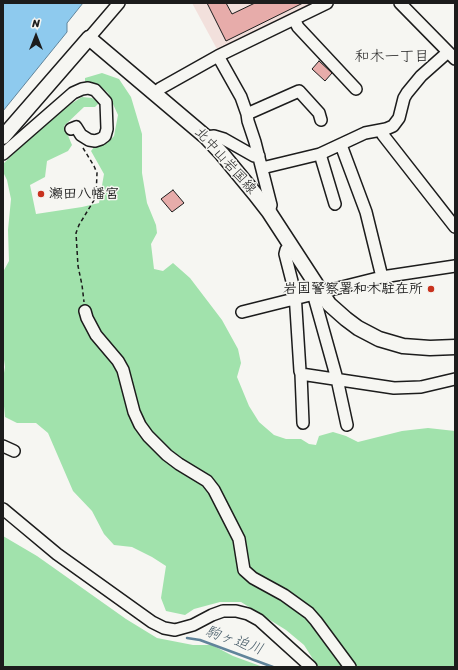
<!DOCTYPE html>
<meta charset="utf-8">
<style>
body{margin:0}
#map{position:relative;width:458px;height:670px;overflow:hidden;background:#f6f6f2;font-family:Sriracha,sans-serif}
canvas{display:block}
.frame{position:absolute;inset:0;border:4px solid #1c1c1c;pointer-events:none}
.north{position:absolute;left:16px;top:16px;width:40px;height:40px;-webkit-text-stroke:3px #f6f6f2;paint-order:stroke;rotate:0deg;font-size:11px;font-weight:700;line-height:16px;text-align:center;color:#1c1c1c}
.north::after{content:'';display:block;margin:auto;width:14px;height:18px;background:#1c1c1c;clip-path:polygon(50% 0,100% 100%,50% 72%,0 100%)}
</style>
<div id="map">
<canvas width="458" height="670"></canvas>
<div class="frame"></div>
<div class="north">N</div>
</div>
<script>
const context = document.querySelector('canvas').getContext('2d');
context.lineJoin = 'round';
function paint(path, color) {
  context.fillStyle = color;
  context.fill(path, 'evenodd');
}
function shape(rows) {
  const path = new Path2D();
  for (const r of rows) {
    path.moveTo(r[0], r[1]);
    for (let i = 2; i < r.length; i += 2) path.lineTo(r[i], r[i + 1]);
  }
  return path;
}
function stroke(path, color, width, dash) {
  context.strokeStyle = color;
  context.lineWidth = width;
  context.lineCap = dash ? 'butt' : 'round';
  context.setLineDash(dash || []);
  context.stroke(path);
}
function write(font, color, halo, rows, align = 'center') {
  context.font = font + ' Sriracha,"Klee One",sans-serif';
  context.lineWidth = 3;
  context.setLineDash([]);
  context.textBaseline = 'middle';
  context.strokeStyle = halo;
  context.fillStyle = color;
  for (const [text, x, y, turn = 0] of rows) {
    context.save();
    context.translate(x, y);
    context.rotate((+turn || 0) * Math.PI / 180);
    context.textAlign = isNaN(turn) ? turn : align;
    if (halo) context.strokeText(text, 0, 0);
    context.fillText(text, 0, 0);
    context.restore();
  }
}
const built = shape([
 [192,3,320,3,218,51]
]);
const green = shape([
 [102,73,119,79,131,97,142,134,142,173,147,203,156,225,157,233,151,244,154,269,163,271,173,263,190,278,222,320,238,349,241,363,237,377,249,406,259,422,274,435,286,439,301,439,309,444,316,445,319,436,333,432,346,436,358,442,402,431,428,428,455,431,455,667,318,667,304,645,286,630,241,602,220,602,194,609,185,615,166,611,161,598,166,566,152,557,132,547,114,545,104,534,92,511,73,491,48,433,36,423,17,423,5,417,3,395,3,379,5,367,3,352,3,272,9,261,8,230,11,199,7,180,3,172,3,164,18,149,66,107,82,97,92,98,99,103,95,107,84,107,64,126,72,145,68,151,47,161,45,177,30,185,36,214,82,207,99,203,104,174,91,151,95,146,107,143,114,136,118,115,108,93,99,85,85,83,85,78],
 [3,536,37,556,126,619,157,638,193,645,212,645,233,656,263,667,3,667]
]);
const water = shape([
 [3,3,83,3,67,23,67,32,3,111,3,3]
]);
const stream = shape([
 [187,638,200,640,273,667]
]);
const building = shape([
 [207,3,226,3,232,14,255,3,303,3,226,41,207,3],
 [319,61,332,73,325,81,312,69,319,61],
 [173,190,184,203,172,212,161,199,173,190]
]);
const path = shape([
 [83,148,94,166,97,173,96,197,79,225,76,233,78,266,82,285,84,302]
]);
const minor = shape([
 [400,3,455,59],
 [294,19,298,27,356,89],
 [89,38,119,3],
 [218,56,241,97,247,114,248,121,255,142,271,205,269,212],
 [155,93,161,88,218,56,327,3],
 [247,114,299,91,319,113,321,120],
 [381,130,383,135,455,227],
 [206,137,214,136,224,139,254,156,259,156],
 [341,145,366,212,382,277],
 [3,154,73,93,82,89,88,88,95,90,106,102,107,129,105,136,101,139,95,141,89,140,81,135,76,127,71,129],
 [320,154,335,204],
 [262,168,320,154,365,133,386,129,393,126,399,118,404,98,407,93,421,76,448,52],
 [290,246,286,250,285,254,295,293,300,371,301,374,394,388,421,387,455,379],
 [313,293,337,379,347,425],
 [85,311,87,318,96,335,118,361,123,370,134,412,140,425,148,436,167,455,179,464,207,481,214,490,239,539,244,570,253,578,284,595,309,613,316,621,350,667],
 [242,312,382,277,455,266],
 [301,374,303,423],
 [3,446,14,451],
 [3,509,57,554,152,622,164,628,175,630,193,625,212,615,223,611,236,611,248,614,259,620,311,667]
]);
const major = shape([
 [3,137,89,38,206,137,222,154,255,194,269,212,329,304,346,319,358,328,379,339,403,346,430,348,455,347]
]);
const markers = [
 [41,194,4,"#c8321e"],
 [431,289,4,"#c8321e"]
];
const streetNames = [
 ["北中山岩国線",225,161,48]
];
const poiNames = [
 ["瀬田八幡宮",49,194],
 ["岩国警察署和木駐在所",423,289,"right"]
];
const neighbourhoodNames = [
 ["和木一丁目",392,57]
];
const waterNames = [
 ["駒ヶ迫川",234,641,19]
];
paint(built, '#f2e0dc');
paint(green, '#a1e2ac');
paint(water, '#8ecaee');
stroke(water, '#60849a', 1);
stroke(stream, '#60849a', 2.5);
paint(building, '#e7acaa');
stroke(building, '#1c1c1c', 1);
stroke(minor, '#1c1c1c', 14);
stroke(major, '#1c1c1c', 17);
stroke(path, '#1c1c1c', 1.5, [4, 3]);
stroke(minor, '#f6f6f2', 11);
stroke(major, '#f6f6f2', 14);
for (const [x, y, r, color] of markers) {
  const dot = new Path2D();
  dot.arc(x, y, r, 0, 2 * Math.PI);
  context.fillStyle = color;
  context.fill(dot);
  stroke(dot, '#f6f6f2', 1.5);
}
write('14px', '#1c1c1c', '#f6f6f2', streetNames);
write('bold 14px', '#1c1c1c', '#f6f6f2', poiNames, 'left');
write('15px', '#1c1c1c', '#f6f6f2', neighbourhoodNames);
write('italic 15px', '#445966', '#f6f6f2', waterNames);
</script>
